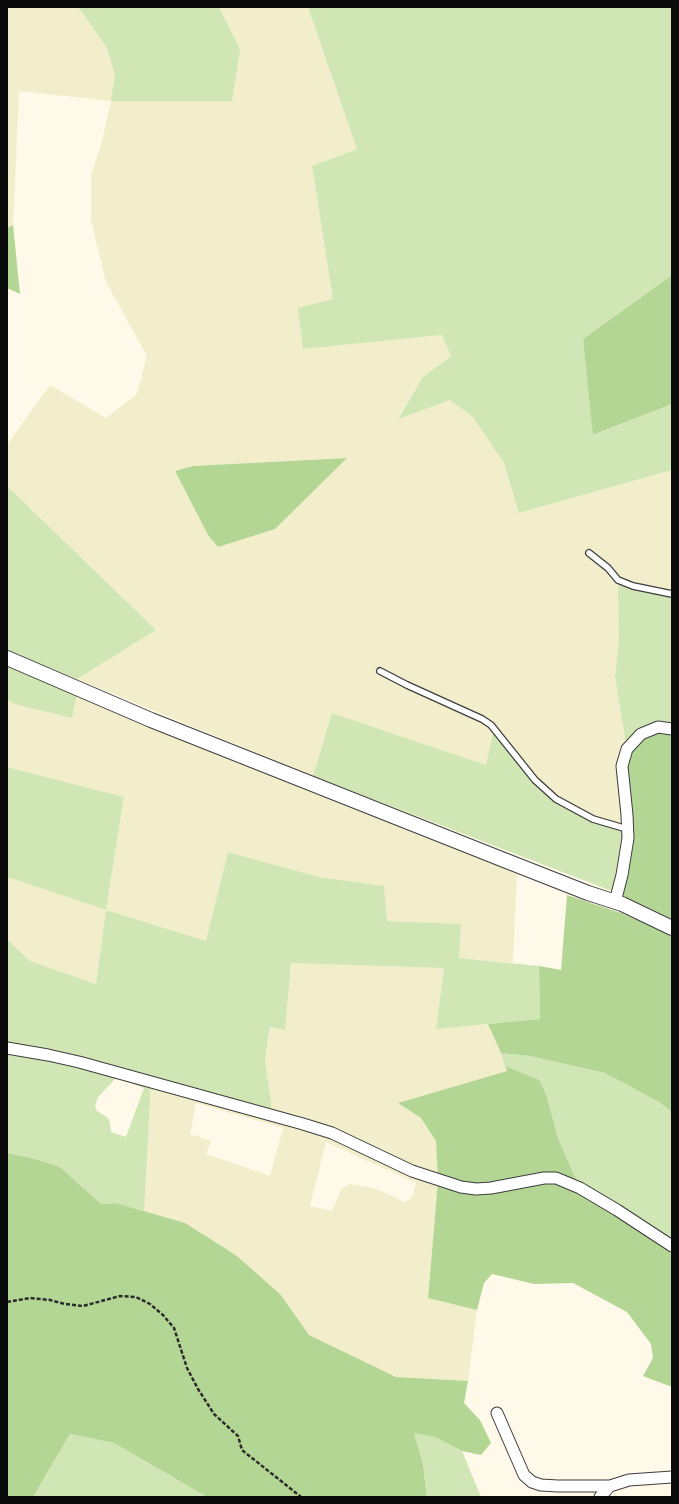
<!DOCTYPE html>
<style>
body{margin:0}
#map{position:relative;width:679px;height:1504px;overflow:hidden;background:#fef9e8;font-family:"Times New Roman",serif}
canvas{display:block}
.frame{position:absolute;inset:0;border:8px solid #0a0a0a;pointer-events:none}
</style>
<div id="map">
<canvas width="679" height="1504"></canvas>
<div class="frame"></div>
</div>
<script>
const context = document.querySelector('canvas').getContext('2d');
context.lineJoin = 'round';
function paint(path, color) {
  context.fillStyle = color;
  context.fill(path, 'evenodd');
}
function shape(rows) {
  const path = new Path2D();
  for (const r of rows) {
    path.moveTo(r[0], r[1]);
    for (let i = 2; i < r.length; i += 2) path.lineTo(r[i], r[i + 1]);
  }
  return path;
}
function stroke(path, color, width, dash) {
  context.strokeStyle = color;
  context.lineWidth = width;
  context.lineCap = dash ? 'butt' : 'round';
  context.setLineDash(dash || []);
  context.stroke(path);
}
const farmland = shape([
 [7,7,77,7,82,12,107,48,116,75,112,101,240,49,219,7,308,7,357,149,312,166,333,299,303,349,442,335,451,356,423,377,398,418,450,400,472,416,504,463,520,513,672,470,672,594,619,640,615,677,627,749,627,829,575,810,535,780,494,730,486,765,332,713,313,776,77,679,156,630,7,486,7,445,50,385,106,418,137,394,147,356,106,282,91,220,91,176,101,145,111,101,19,91,13,225,7,228],
 [346,458,275,529,208,535,175,471,193,466],
 [77,694,163,733,463,850,517,874,513,963,459,958,461,924,387,921,384,886,319,877,228,852,206,941,106,910,96,984,30,961,7,939,7,877,106,910,124,797,7,767,7,700,18,705,72,718],
 [291,963,444,968,436,1029,488,1024,501,1053,507,1071,398,1103,421,1118,436,1141,438,1181,428,1298,477,1310,468,1381,396,1377,309,1335,281,1295,237,1256,144,1211,151,1082,273,1115,265,1060,271,1027,285,1029],
 [196,1103,283,1128,270,1176,206,1154,211,1141,190,1134],
 [326,1142,416,1183,413,1195,410,1199,404,1202,377,1189,350,1184,342,1188,332,1211,310,1206]
]);
const green = shape([
 [77,7,219,7,240,49,232,101,111,101,115,75,107,48,82,12],
 [308,7,672,7,672,275,583,339,594,435,672,404,672,470,519,513,504,463,472,416,450,400,398,419,423,377,451,356,442,335,303,349,298,308,333,299,312,166,357,149],
 [7,486,156,630,77,679,7,650],
 [618,580,672,594,672,729,627,749,615,677,619,640],
 [7,665,77,694,72,718,18,705,7,700],
 [332,713,486,765,494,729,535,780,575,810,627,829,617,893,313,776],
 [7,767,124,797,106,910,206,941,228,852,319,877,384,886,387,921,461,924,459,958,539,966,540,1019,436,1029,444,968,291,963,285,1030,270,1027,265,1060,273,1116,151,1082,144,1211,116,1203,101,1204,60,1167,32,1158,7,1153,7,939,30,961,96,984,106,910,7,877],
 [116,1078,144,1088,126,1137,111,1132,110,1123,108,1118,97,1111,95,1106,98,1097],
 [501,1053,530,1056,605,1073,659,1102,672,1112,672,1246,580,1188,557,1135,546,1094,539,1081,505,1066],
 [414,1433,435,1437,462,1451,481,1497,427,1497,423,1464],
 [70,1434,114,1443,207,1497,33,1497]
]);
const forest = shape([
 [13,225,20,294,7,288,7,228],
 [672,275,672,404,593,435,583,339],
 [347,458,275,529,218,547,208,535,175,471,193,466],
 [672,729,672,919,617,893,625,856,622,766,634,740],
 [567,895,621,913,672,935,672,1112,659,1102,605,1073,530,1056,501,1053,488,1024,540,1019,539,966,561,970],
 [505,1066,539,1080,546,1094,558,1138,580,1188,672,1246,672,1387,643,1376,653,1358,651,1344,627,1312,573,1283,534,1284,492,1274,484,1283,477,1310,428,1298,438,1181,436,1141,421,1118,398,1103,507,1071],
 [7,1153,32,1158,60,1167,101,1204,116,1203,185,1223,237,1256,281,1295,309,1335,396,1377,468,1381,464,1403,480,1420,491,1443,481,1455,462,1451,435,1437,414,1433,423,1464,427,1497,207,1497,114,1443,70,1434,33,1497,7,1497]
]);
const path = shape([
 [7,1302,30,1298,50,1300,65,1304,83,1306,120,1296,136,1297,150,1304,163,1315,174,1328,187,1368,198,1389,214,1414,238,1436,242,1450,301,1497]
]);
const service = shape([
 [589,553,608,568,618,580,633,586,672,594],
 [380,671,407,685,482,719,491,725,535,780,556,799,593,819,627,829]
]);
const minor = shape([
 [615,902,622,875,628,838,627,815,622,766,624,759,627,749,641,734,658,727,672,729],
 [7,1048,48,1055,79,1062,303,1124,332,1133,412,1171,461,1187,476,1189,491,1188,544,1178,556,1178,580,1188,617,1210,672,1246],
 [497,1413,524,1475,532,1482,541,1485,558,1486,610,1486,629,1480,672,1477],
 [600,1497,610,1486]
]);
const tertiary = shape([
 [7,658,151,720,504,860,588,893,622,904,672,928]
]);
paint(farmland, '#f2edca');
paint(green, '#d0e6b4');
paint(forest, '#b4d694');
stroke(service, '#3d3d3d', 8);
stroke(minor, '#3d3d3d', 13);
stroke(tertiary, '#3d3d3d', 16);
stroke(path, '#2c2c2c', 2.5, [4, 2]);
stroke(service, '#fff', 5.5);
stroke(minor, '#fff', 11);
stroke(tertiary, '#fff', 14);
</script>
